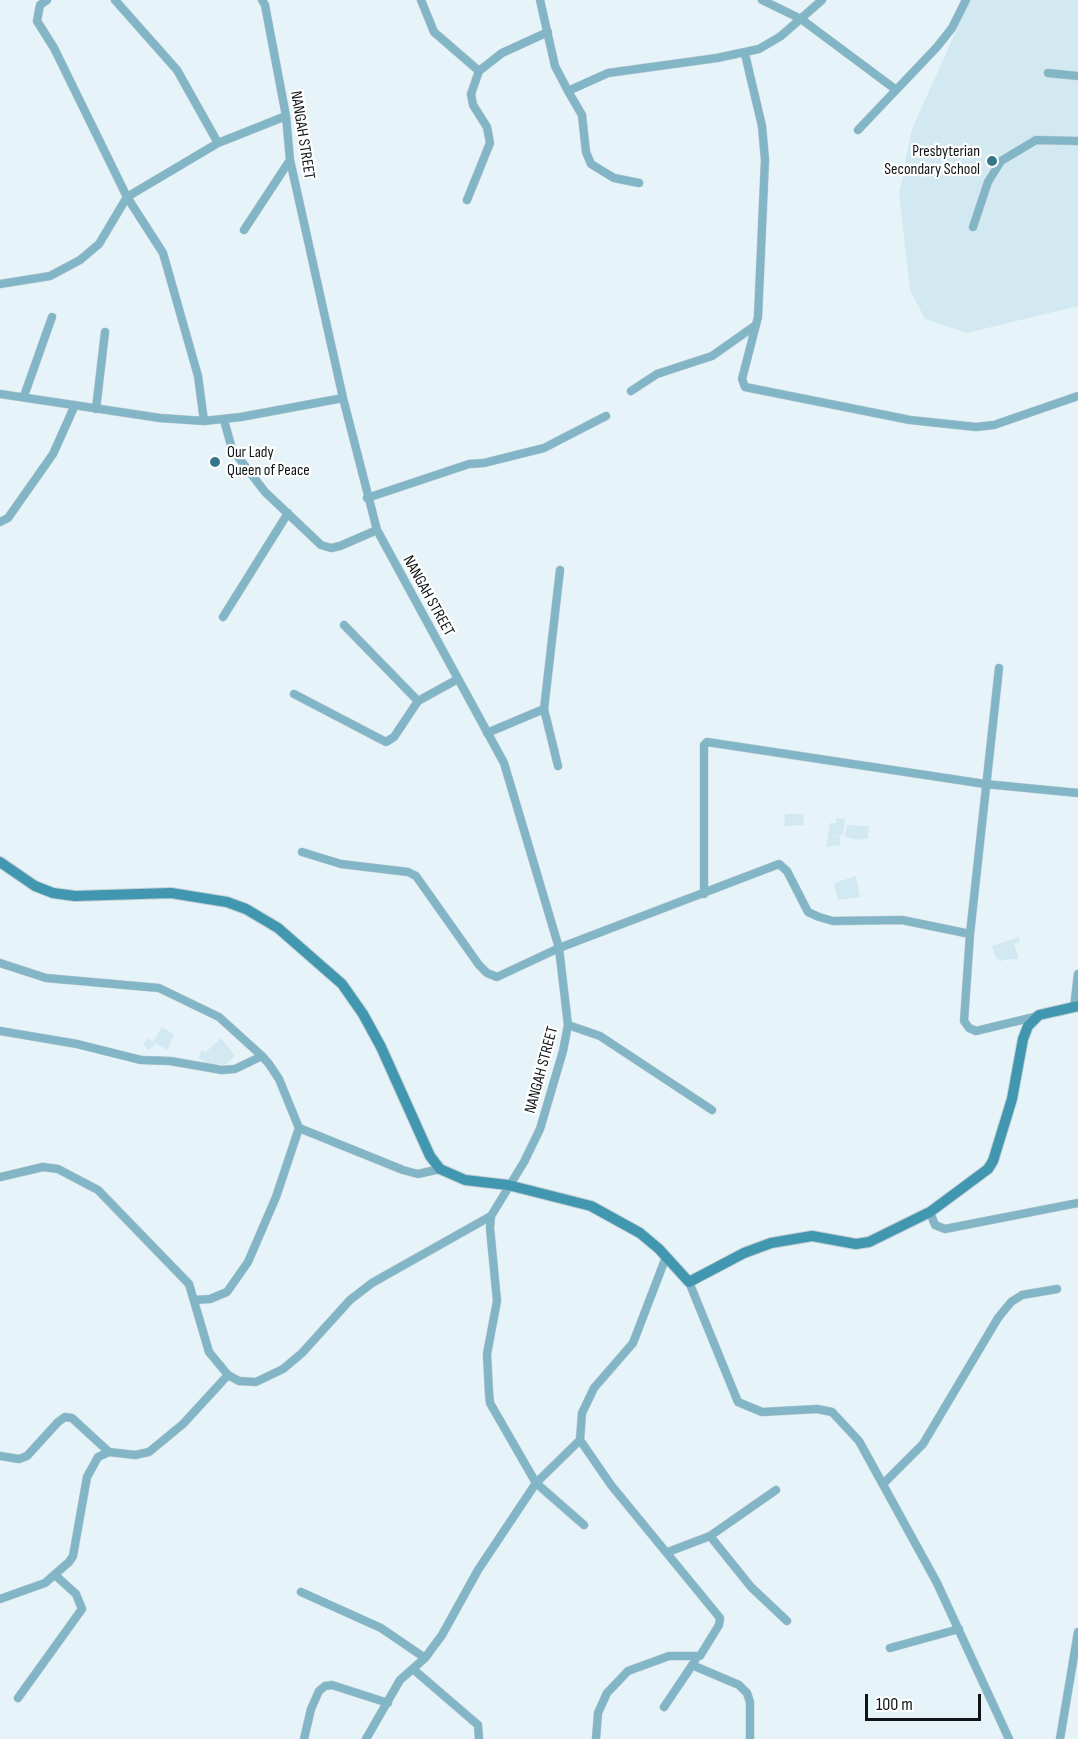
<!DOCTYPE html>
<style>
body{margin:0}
#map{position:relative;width:1078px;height:1739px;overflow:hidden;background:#e6f4f9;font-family:"Sofia Sans Condensed",sans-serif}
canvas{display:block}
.scale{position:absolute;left:865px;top:1694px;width:116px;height:27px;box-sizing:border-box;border:3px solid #101416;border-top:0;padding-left:8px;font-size:18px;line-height:21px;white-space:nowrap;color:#101416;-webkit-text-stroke:4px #fff;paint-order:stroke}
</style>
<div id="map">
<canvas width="1078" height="1739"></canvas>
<div class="scale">100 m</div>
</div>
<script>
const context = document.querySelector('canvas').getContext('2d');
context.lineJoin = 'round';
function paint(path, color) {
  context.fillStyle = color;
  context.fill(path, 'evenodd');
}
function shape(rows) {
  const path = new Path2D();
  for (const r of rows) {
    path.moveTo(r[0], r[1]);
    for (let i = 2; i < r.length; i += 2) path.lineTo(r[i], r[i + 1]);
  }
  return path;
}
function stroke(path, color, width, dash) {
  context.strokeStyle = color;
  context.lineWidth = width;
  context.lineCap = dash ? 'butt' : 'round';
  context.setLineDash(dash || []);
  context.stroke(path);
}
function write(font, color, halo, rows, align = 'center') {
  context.font = font + ' "Sofia Sans Condensed",sans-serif';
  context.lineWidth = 4.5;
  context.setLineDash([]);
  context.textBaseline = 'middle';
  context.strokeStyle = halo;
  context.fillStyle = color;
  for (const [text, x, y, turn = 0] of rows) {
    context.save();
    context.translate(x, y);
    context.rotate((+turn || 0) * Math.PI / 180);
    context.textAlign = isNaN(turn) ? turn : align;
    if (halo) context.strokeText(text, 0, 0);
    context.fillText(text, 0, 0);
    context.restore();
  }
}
const built = shape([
 [970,0,1078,0,1078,306,967,333,925,319,910,290,899,194,912,129],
 [785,814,803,814,804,825,784,826],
 [836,818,845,819,843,835,834,835,840,836,840,845,826,847,830,823,836,823],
 [847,825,869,826,868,838,860,840,845,837],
 [856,876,860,897,838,900,834,883],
 [1019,937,1020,942,1014,944,1019,959,1002,960,999,963,1000,960,996,958,992,946],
 [162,1027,174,1035,167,1050,153,1042,155,1045,148,1050,143,1043,149,1038,153,1042],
 [221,1038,235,1056,223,1067,220,1063,216,1067,198,1058,202,1050,206,1052]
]);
const street = shape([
 [47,0,40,5,37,21,54,48,127,197,163,253,198,376,204,421],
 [115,0,177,70,218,143],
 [262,0,265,5,286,116,290,160,343,398,377,530,504,763,559,948,568,1025,563,1051,540,1129,524,1162,491,1216,490,1228,497,1301,487,1354,489,1393,490,1403,536,1483,584,1525],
 [421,0,434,32,479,71],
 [540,0,555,66,568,91],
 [762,0,801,19,895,89],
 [745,54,762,126,765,160,758,317,742,379,745,387,910,420,976,427,994,425,1078,396],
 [1048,73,1078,76],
 [858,130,937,47,952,28,966,0],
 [639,183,614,178,591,164,586,152,582,115,568,91,608,73,717,58,759,49,781,36,822,0],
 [467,200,490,143,487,127,473,105,471,94,479,71,502,53,548,32],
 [973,227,988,182,1001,161,1036,140,1078,141],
 [244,230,290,160],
 [0,284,50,276,80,260,99,244,127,197,218,143,286,116],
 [631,391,657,374,712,356,756,325],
 [0,394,160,418,204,421,241,417,343,398],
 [24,396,52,317],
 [96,409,105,332],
 [224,420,232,449,265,492,321,545,331,548,340,546,377,530],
 [367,498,469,464,484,463,544,448,606,416],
 [0,522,8,518,53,454,75,405],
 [223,617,288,513],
 [344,625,418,701],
 [999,668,970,934,964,1021,969,1028,976,1031,1038,1016],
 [294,694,386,742,394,737,418,701,458,679],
 [487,733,544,709],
 [558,766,544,709,560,570],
 [302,852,341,864,408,872,416,876,479,965,487,973,497,977,559,948,779,864,787,871,808,912,819,917,833,921,902,920,970,934],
 [704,894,704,745,707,742,985,784,1078,793],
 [0,963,46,978,159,988,219,1017,262,1056],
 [1074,1007,1078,974],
 [568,1025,600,1036,712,1110],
 [0,1031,77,1044,141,1060,170,1061,222,1070,235,1069,262,1056,269,1064,279,1079,299,1128,276,1197,248,1262,227,1292,210,1299,194,1300],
 [299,1128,403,1170,418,1174,440,1169],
 [0,1177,43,1167,58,1169,98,1190,189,1284,209,1352,228,1375,239,1381,256,1382,283,1369,302,1353,350,1300,372,1283,491,1216],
 [930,1212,935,1225,945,1229,1078,1203],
 [689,1282,738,1402,762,1412,817,1409,832,1412,859,1441,937,1583,1009,1739],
 [0,1456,19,1459,27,1456,58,1422,65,1417,72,1418,109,1452],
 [883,1484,923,1444,998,1318,1011,1302,1022,1295,1057,1289],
 [710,1536,751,1587,787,1621],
 [668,1552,710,1536,776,1490],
 [301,1592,381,1628,425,1658],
 [0,1599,45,1583,69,1562,73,1556,87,1477,98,1457,109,1452,135,1455,149,1452,183,1424,228,1375],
 [890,1648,959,1629],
 [692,1665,739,1685,747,1693,750,1702,750,1739],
 [413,1669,478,1725,479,1739],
 [18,1698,82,1609,76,1594,55,1575],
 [664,1707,695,1661],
 [304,1739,311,1709,319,1691,325,1686,332,1685,388,1703],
 [366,1739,400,1680,425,1658,442,1635,478,1570,536,1483,580,1440],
 [596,1739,598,1713,607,1693,628,1671,669,1656,700,1656,719,1625,720,1618,611,1485,580,1440,582,1413,594,1388,633,1343,666,1257],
 [1060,1739,1078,1632]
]);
const secondary = shape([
 [0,862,35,886,53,893,75,896,171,893,202,898,227,902,246,909,278,928,342,984,363,1014,381,1047,430,1156,440,1169,465,1180,508,1185,591,1206,640,1233,659,1249,689,1282,744,1253,771,1243,812,1236,856,1244,869,1242,930,1212,988,1169,993,1161,1012,1099,1023,1039,1028,1026,1039,1015,1078,1006]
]);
const markers = [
 [992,161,6,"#347588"],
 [215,462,6,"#347588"]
];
const streetNames = [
 ["NANGAH STREET",302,135,81],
 ["NANGAH STREET",428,596,61],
 ["NANGAH STREET",542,1070,-75]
];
const poiNames = [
 ["Presbyterian",980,152],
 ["Secondary School",980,170],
 ["Our Lady",227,453,"left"],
 ["Queen of Peace",227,471,"left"]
];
paint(built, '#d3e9f1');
stroke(street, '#c4d0d5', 9);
stroke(secondary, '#c4d0d5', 12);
stroke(street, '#82b5c6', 8);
stroke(secondary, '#4297b0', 10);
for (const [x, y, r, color] of markers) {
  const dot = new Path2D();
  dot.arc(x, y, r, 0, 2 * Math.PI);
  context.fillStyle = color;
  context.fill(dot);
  stroke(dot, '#fff', 2);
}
write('16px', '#101416', '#fff', streetNames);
write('16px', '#101416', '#fff', poiNames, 'right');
</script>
